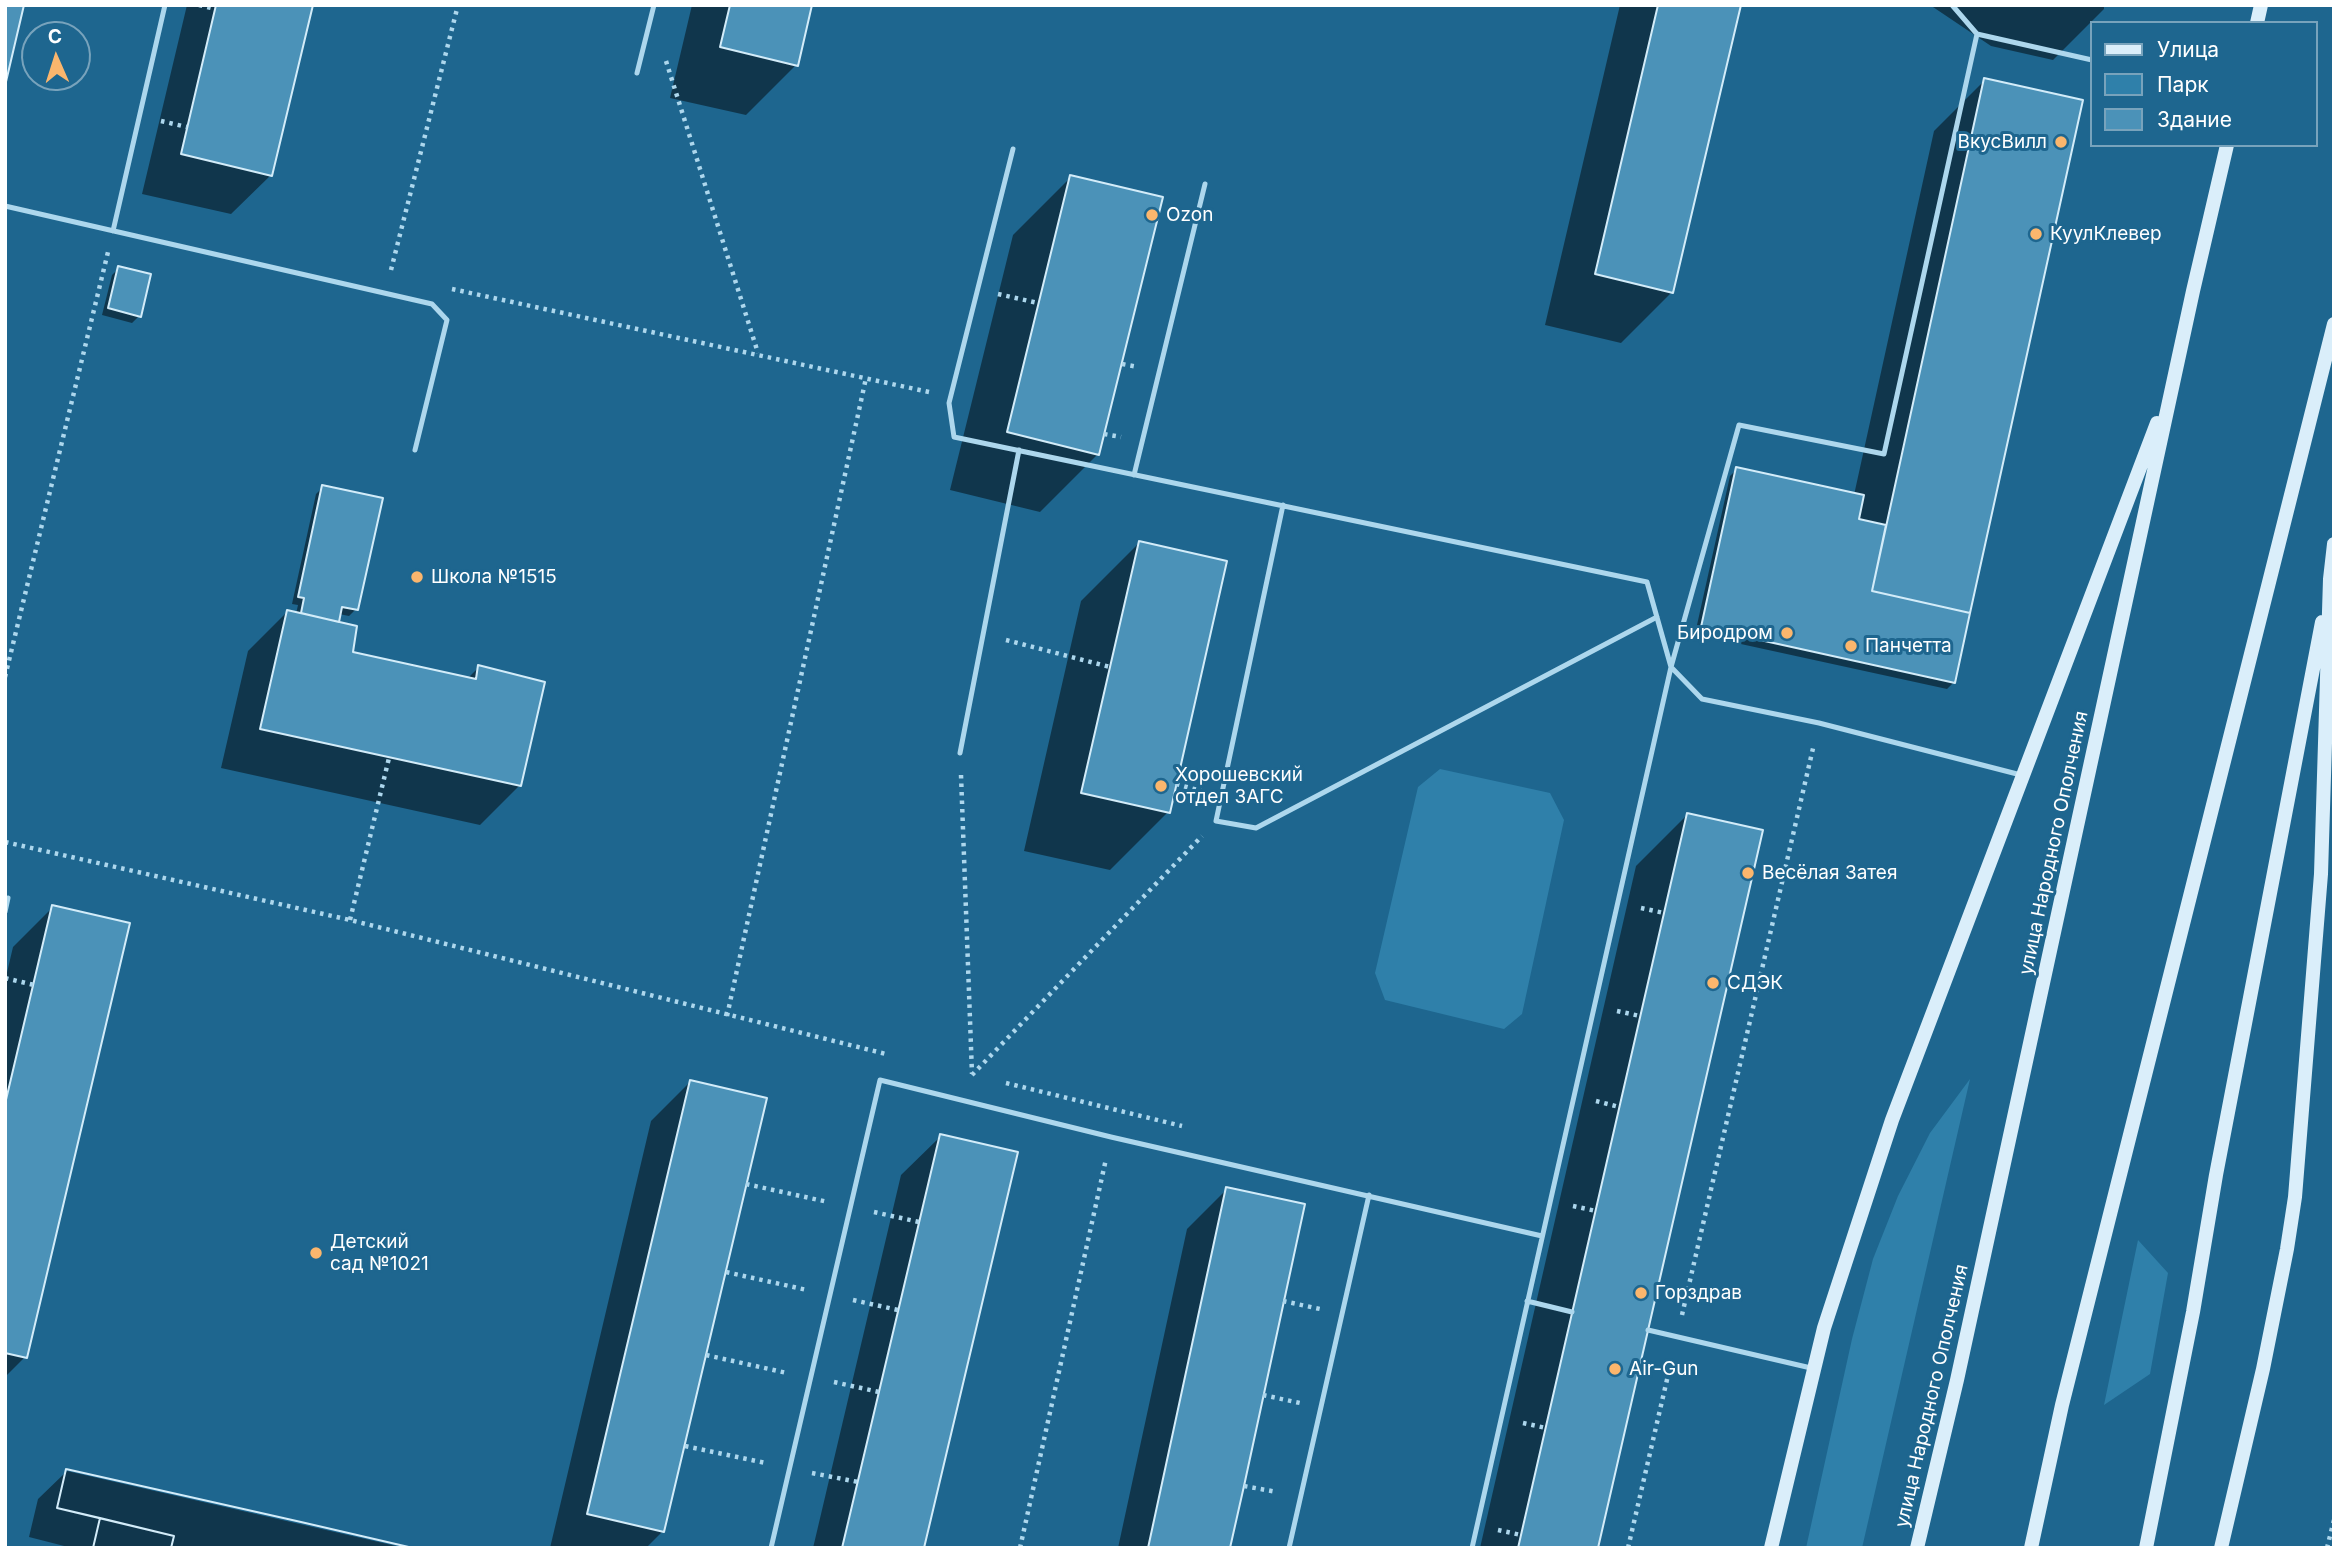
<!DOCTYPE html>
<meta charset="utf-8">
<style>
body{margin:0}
#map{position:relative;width:2339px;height:1553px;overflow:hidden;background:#1e668f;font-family:Inter,sans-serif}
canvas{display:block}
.frame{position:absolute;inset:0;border:7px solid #fff;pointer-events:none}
.legend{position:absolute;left:2090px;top:21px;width:228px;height:126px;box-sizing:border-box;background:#1e668f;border:2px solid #78a3bc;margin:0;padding:9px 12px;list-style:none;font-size:21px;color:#fff}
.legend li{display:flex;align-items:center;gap:14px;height:35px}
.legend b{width:35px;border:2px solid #78a3bc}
.north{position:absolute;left:21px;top:21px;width:70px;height:70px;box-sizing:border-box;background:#1e668f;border:2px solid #78a3bc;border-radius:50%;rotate:357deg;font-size:19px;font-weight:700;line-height:28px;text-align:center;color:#fff}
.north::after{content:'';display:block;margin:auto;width:24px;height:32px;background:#fbb66d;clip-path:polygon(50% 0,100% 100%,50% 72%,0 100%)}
</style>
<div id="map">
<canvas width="2339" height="1553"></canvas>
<div class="frame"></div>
<ul class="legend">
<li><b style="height:9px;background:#daeefa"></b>Улица</li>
<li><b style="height:19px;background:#2f80aa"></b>Парк</li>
<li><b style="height:19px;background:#4b92b8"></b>Здание</li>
</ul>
<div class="north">С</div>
</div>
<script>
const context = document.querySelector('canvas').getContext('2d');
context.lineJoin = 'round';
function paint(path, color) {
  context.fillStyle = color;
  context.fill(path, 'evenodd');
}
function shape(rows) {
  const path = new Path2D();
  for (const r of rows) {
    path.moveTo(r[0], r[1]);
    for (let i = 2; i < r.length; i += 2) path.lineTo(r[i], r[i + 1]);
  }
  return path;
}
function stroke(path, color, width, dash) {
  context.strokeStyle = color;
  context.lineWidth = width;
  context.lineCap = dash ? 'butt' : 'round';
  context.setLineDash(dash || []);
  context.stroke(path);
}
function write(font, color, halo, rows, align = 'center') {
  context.font = font + ' Inter,sans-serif';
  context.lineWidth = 6;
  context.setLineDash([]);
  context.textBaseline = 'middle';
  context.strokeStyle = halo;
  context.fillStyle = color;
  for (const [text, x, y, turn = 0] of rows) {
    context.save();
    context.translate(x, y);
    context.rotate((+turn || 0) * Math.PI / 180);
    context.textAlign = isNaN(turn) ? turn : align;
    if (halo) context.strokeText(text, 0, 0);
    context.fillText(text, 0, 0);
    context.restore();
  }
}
const green = shape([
 [1440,769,1550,793,1564,820,1522,1014,1504,1029,1385,1000,1375,973,1418,787],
 [1970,1079,1862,1548,1806,1548,1852,1339,1873,1259,1898,1196,1930,1133],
 [2138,1240,2168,1273,2150,1374,2104,1405]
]);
const shadow = shape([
 [187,5,311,5,271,175,231,214,142,194],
 [692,5,810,5,796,65,746,115,670,98],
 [1620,5,1739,5,1672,292,1621,343,1545,325],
 [1930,5,2104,5,2104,9,2053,60,1991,46],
 [1985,80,1954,682,1947,689,1695,634,1730,476,1737,469,1854,495,1934,131],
 [1071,177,1098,454,1040,512,950,490,1013,235],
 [119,268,139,316,132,323,102,315,112,275],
 [323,487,356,609,349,616,339,614,337,623,351,653,467,679,479,667,520,785,480,825,221,768,248,651,287,612,296,614,298,605,292,604,316,494],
 [1139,543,1168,812,1110,870,1024,851,1081,601],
 [1687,815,1597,1548,1480,1548,1636,866],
 [53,907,25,1357,5,1377,5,981,13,947],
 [690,1082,663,1531,646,1548,550,1548,651,1121],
 [941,1136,922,1548,813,1548,901,1175],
 [1227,1189,1228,1548,1118,1548,1187,1229],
 [67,1471,405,1548,72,1548,29,1537,38,1499]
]);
const building = shape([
 [5,5,24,5,5,86,5,5],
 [216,5,313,5,272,176,181,154,216,5],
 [730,5,812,5,798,66,720,47,730,5],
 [1658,5,1741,5,1673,293,1595,274,1658,5],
 [1984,78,2083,100,1970,613,1872,591,1984,78],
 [1070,175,1163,197,1099,455,1007,432,1070,175],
 [118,266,151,274,141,317,108,308,118,266],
 [1736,467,1864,495,1859,519,1886,525,1872,591,1970,613,1955,683,1701,627,1736,467],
 [322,485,383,498,358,610,342,607,339,622,301,613,304,598,298,597,322,485],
 [1139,541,1227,561,1170,813,1081,793,1139,541],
 [287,610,357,626,353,652,476,679,478,665,545,682,521,786,260,729,287,610],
 [1687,813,1763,830,1598,1548,1518,1548,1687,813],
 [52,905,130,923,27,1358,5,1353,5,1104,52,905],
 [690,1080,767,1098,664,1532,587,1514,690,1080],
 [940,1134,1018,1152,924,1548,842,1548,940,1134],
 [1226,1187,1305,1204,1244,1486,1230,1548,1148,1548,1226,1187],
 [66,1469,301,1522,413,1548,93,1548,100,1518,57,1508,66,1469],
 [66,1469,301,1522,413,1548,171,1548,174,1536,57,1508,66,1469],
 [100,1518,174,1536,171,1548,93,1548,100,1518]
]);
const path = shape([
 [199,5,215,9],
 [666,61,758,353],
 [161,121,187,127],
 [391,270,458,5],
 [452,289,929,392],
 [998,294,1038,303],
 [1122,364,1138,367],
 [1104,434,1121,437],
 [1006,640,1110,667],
 [5,677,108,252],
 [961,775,972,1074],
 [1176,784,1201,791],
 [5,842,350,920,886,1054],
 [1641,908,1664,913],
 [350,920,389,758],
 [5,978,34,985],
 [1617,1011,1640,1016],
 [727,1016,866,378],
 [972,1075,1202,836],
 [1006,1083,1182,1126],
 [5,1095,7,1095],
 [1596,1101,1619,1107],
 [746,1184,828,1202],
 [1573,1206,1596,1211],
 [874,1212,919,1222],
 [726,1272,807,1290],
 [853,1300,898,1310],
 [1283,1301,1320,1309],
 [1682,1315,1814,744],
 [706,1355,787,1373],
 [834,1382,879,1392],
 [1263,1395,1300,1403],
 [1523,1423,1546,1428],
 [685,1446,766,1463],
 [812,1473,858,1482],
 [1244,1486,1277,1492],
 [1498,1530,1521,1535],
 [1020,1548,1106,1159],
 [1628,1548,1672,1358],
 [2327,1548,2334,1520]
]);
const lane = shape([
 [1977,34,2092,60],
 [637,73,654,5],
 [1013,149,949,403,954,437,1647,582,1671,667,1702,699,1819,723,2021,775],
 [5,206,432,304,447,320,415,450],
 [113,231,165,5],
 [1134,475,1205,184],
 [1283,505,1216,821,1256,828,1657,617],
 [960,753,1019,450],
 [5,912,8,898],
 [1527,1301,1572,1312],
 [1648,1330,1811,1368],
 [771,1548,880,1080,1111,1137,1542,1236],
 [1289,1548,1369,1195],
 [1472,1548,1671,667,1739,425,1884,454,1977,34,1952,5]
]);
const secondary = shape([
 [2257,23,2261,5],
 [1771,1548,1824,1328,1892,1120,2157,423],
 [1917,1548,1957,1380,2193,291,2227,145],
 [2031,1548,2062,1405,2334,324],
 [2146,1548,2193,1312,2216,1175,2322,622],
 [2221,1548,2263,1369,2287,1249,2295,1197,2321,874,2330,579,2334,544]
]);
const markers = [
 [2061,142,7,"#fbb66d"],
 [1152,215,7,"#fbb66d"],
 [2036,234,7,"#fbb66d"],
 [417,577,7,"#fbb66d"],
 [1787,633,7,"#fbb66d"],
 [1851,646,7,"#fbb66d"],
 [1161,786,7,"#fbb66d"],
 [1748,873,7,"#fbb66d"],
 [1713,983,7,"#fbb66d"],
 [316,1253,7,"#fbb66d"],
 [1641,1293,7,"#fbb66d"],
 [1615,1369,7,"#fbb66d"]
];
const poiNames = [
 ["ВкусВилл",2047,142,"right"],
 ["Ozon",1166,215],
 ["КуулКлевер",2050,234],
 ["Школа №1515",431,577],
 ["Биродром",1773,633,"right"],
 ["Панчетта",1865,646],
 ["Хорошевский",1175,775],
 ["отдел ЗАГС",1175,797],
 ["Весёлая Затея",1762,873],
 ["СДЭК",1727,983],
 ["Детский",330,1242],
 ["сад №1021",330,1264],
 ["Горздрав",1655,1293],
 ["Air-Gun",1629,1369]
];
const streetNames = [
 ["улица Народного Ополчения",2054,843,-78],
 ["улица Народного Ополчения",1932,1396,-77]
];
paint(green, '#2f80aa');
paint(shadow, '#0007');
paint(building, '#4b92b8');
stroke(building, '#d3ecf9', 2);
stroke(path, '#add7ed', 4.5, [3.5, 5]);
stroke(lane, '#add7ed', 5);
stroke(secondary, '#daeefa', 14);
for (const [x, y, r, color] of markers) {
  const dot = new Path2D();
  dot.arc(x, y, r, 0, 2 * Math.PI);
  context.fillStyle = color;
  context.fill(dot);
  stroke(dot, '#1e668f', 2.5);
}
write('19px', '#fff', '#1e668f', poiNames, 'left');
write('19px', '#fff', '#1e668f', streetNames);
</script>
